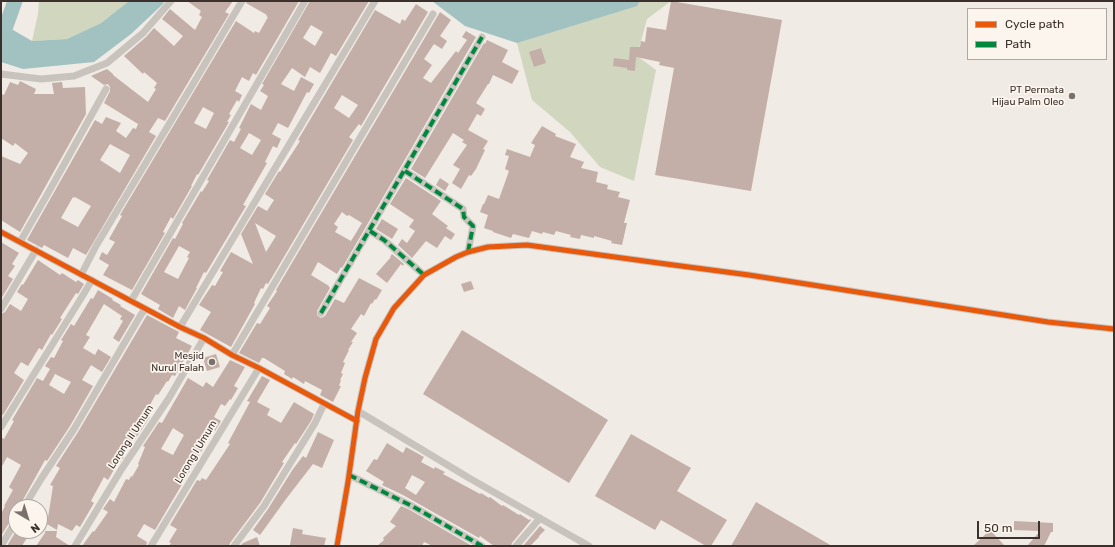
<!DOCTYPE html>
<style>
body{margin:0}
#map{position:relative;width:1115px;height:547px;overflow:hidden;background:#f0ebe5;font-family:Rubik,sans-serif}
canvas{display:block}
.frame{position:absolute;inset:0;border:2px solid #3b302b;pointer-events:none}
.legend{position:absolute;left:967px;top:8px;width:140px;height:52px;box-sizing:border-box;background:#fbf5ee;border:1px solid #aea6a0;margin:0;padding:5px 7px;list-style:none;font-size:12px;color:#3b302b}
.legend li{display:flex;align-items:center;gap:8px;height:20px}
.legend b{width:20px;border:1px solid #aea6a0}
.north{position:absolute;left:8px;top:499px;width:40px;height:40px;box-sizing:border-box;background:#fbf5ee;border:1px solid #aea6a0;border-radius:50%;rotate:142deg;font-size:11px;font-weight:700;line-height:16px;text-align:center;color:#3b302b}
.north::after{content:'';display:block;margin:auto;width:14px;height:18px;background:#7a716c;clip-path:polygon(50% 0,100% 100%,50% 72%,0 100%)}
.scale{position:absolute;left:977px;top:521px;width:63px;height:18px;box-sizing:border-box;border:2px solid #3b302b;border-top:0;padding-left:5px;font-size:12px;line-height:14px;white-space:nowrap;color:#3b302b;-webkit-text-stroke:3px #fbf5ee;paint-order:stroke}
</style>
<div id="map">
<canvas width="1115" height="547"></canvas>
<div class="frame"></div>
<ul class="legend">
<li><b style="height:5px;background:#e8590c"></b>Cycle path</li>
<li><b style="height:5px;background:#00873e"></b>Path</li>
</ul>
<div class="north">N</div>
<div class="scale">50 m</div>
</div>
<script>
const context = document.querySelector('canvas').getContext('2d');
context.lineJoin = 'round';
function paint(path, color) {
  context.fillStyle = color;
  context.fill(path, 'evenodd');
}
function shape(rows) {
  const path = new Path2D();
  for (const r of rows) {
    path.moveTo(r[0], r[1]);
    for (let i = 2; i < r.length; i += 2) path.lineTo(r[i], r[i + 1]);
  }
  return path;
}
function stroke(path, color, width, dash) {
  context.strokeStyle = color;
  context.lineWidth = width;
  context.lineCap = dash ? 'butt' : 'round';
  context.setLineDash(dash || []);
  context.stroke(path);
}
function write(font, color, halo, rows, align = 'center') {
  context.font = font + ' Rubik,sans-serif';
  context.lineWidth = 3.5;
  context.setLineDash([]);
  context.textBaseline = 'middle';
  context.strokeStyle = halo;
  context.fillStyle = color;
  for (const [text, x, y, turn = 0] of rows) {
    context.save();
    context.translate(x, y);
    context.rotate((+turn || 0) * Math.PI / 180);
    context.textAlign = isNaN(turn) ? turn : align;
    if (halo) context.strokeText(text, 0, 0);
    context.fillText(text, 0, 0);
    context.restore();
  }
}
const green = shape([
 [39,1,129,1,101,23,67,39,32,41,38,14],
 [494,1,671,1,647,19,637,56,656,70,634,181,600,167,570,132,532,100,517,43]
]);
const water = shape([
 [129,1,165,1,162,5,131,34,94,62,23,69,1,62,1,23,32,41,67,39,101,23],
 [432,1,640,1,637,6,517,43,465,26]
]);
const river = shape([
 [6,26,15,1]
]);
const building = shape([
 [187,1,233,1,225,12,229,14,165,121,158,118,149,132,156,136,86,255,73,248,68,258,44,245,42,248,27,240,95,120,102,124,106,117,121,123,116,131,126,138,133,128,136,129,138,124,104,103,110,91,110,87,108,84,104,85,91,76,107,69,113,74,113,75,148,102,156,89,154,88,157,83,144,72,143,74,124,56,146,37,154,28,174,46,183,36,162,19,170,9,195,30,202,17,199,15,201,11],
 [110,144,130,155,120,173,100,160],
 [73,197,74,198,75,197,91,206,78,227,61,218],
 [247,1,299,1,256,75,253,73,249,81,242,77,235,91,242,95,239,102,237,100,229,114,231,115,227,122,229,122,198,175,197,174,191,186,192,186,173,219,171,217,163,232,165,233,132,290,103,275,109,265,99,259,102,252,107,255,115,242,109,239,122,216,120,215,236,21,254,33,255,31,259,33,268,17,266,16,267,15,246,3],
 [203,107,214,113,206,129,194,123],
 [310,1,369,1,336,56,331,53,320,73,310,67,305,77,292,68,281,84,294,91,301,77,314,84,309,93,307,92,288,128,278,123,272,134,281,139,277,148,273,146,265,162,267,163,243,205,246,206,206,273,204,272,196,288,197,288,185,310,179,306,173,318,158,309,160,305,141,294,173,238,175,239,183,224,182,223,201,191,202,192,209,181,207,180,230,140,234,142,241,129,239,128,251,104,261,110,268,96,260,91,264,85,262,84],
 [311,25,323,32,315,46,303,38],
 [249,133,261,140,252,155,240,148],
 [179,246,190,252,187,257,189,258,178,279,164,272],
 [671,1,782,20,751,191,655,175,674,68,659,65,660,62,636,57,635,71,627,70,627,68,613,66,614,58,629,60,630,47,640,47,641,41,645,42,647,27,666,30],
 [416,4,428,12,361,126,359,124,349,137,353,140,268,284,266,283,263,289,261,288,254,303,255,304,231,347,200,330,211,312,199,305,212,285,215,286,223,272,220,271,231,252,253,264,241,234,258,206,267,211,274,200,265,194,279,171,280,172,300,141,298,140,375,10,400,24,402,19,405,21],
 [342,95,358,105,349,118,334,108],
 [255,223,276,236,266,252],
 [440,12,451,20,440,36,447,41,442,49,434,44,424,59,432,65,423,78,431,83,456,51,458,53,467,40,462,37,466,31,476,37,342,268,341,267,337,274,318,262,311,275,329,286,329,287,330,288,317,311,317,315,321,318,325,316,335,299,344,303,359,278,382,290,376,300,375,299,372,304,371,303,364,316,361,314,351,329,357,333,351,342,353,342,348,350,349,350,343,362,345,363,341,373,343,374,340,380,341,380,339,386,341,386,333,402,320,395,322,390,305,381,304,384,293,377,292,379,284,374,285,371,264,358,262,358,259,363,239,353,257,323,260,324,270,308,267,306,277,291,276,290],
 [342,212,347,216,349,215,362,223,351,241,335,232,338,227,334,224],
 [487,40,508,50,502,62,519,71,512,84,493,75,489,84,488,84,476,103,485,109,481,116,477,114,468,130,488,141,483,149,485,150,476,169,471,176,469,175,461,189,452,183,460,169,453,165,467,145,462,142,464,140,453,133,425,178,411,169,484,43,485,44],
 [541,48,546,63,534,67,529,52],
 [20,81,36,89,34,94,54,94,52,83,62,82,63,88,85,87,86,114,20,232,1,220,1,156,20,164,28,153,15,143,13,146,1,138,1,94,4,95,10,82,18,85],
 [542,126,556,134,555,136,576,144,570,157,584,162,581,168,598,172,596,182,608,185,607,189,620,192,618,197,630,200,624,223,627,223,622,245,611,243,612,241,594,236,594,238,581,235,580,239,570,237,571,235,556,231,554,235,543,232,542,234,532,231,529,238,513,234,511,238,493,232,493,231,484,228,488,215,480,212,483,204,484,204,488,195,499,199,509,171,505,169,509,156,505,155,507,149,530,157,535,145,531,143],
 [406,178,441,201,432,214,448,226,446,228,455,234,451,240,445,236,437,248,426,241,412,258,398,245,402,239,407,243,415,231,409,227,414,220,390,204],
 [440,178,449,184,445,191,436,185],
 [382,219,398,229,392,239,376,229],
 [1,242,19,253,12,264,15,266,8,276,13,279,1,299],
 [392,254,404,264,403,266,401,264,387,283,376,274,391,257,390,257],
 [38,260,60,275,62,273,76,282,78,280,84,284,78,294,76,293,60,318,62,319,52,335,51,334,42,350,39,348,28,366,21,362,14,373,24,380,3,415,1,414,1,314,5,312,10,304,21,311,28,299,17,292,22,284,23,285],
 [471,281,474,289,464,292,461,284],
 [98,290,113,299,112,300,121,305,120,306,135,315,119,342,113,338,123,321,120,319,122,316,104,304,86,335,90,337,83,348,95,355,98,349,111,357,102,372,91,365,82,380,93,386,70,426,47,461,45,460,19,507,16,507,16,516,12,518,1,536,1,514,5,506,4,506,13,490,9,487,21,465,7,457,1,468,1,437,4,439,14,421,12,420,37,378,43,381,50,369,45,366,51,357,54,358,63,341,61,340,71,324,74,326,91,298,93,299],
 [55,374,71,382,64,394,49,385],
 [147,315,179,332,176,338,192,346,175,376,172,375,168,382,167,381,158,395,156,394,145,414,150,417,134,441,132,440,123,456,124,457,120,462,119,461,108,480,104,477,91,501,94,503,80,527,76,525,72,531,58,524,57,530,47,524,53,486,50,485,60,468,56,466,78,432],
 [462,330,608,420,569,483,423,394],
 [216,354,220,367,207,371,203,358],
 [230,360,245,367,234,386,238,388,231,400,230,399,225,406,221,404,214,417,221,421,215,431,214,430,155,530,144,524,137,536,147,542,146,546,82,546,93,531,94,532,108,512,103,509,110,499,114,502,126,479,129,480,131,476,132,477,139,465,138,464,145,447,143,446,159,422,162,423,188,378,203,387,206,382,213,387],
 [173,428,184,435,173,455,161,449],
 [262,376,270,380,257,402,270,409,267,415,281,423,294,402,314,414,311,421,296,444,295,443,282,462,284,463,260,503,230,543,229,546,169,546,171,543,169,542,177,529,170,525,197,480,200,481,202,478,206,480,230,444,228,443,250,402,247,401],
 [318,432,334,440,322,468,313,464,286,499,260,535,253,530,268,509,293,469,303,456,306,458],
 [631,434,691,468,677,491,727,520,711,546,706,546,661,520,655,530,595,496],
 [387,443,403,453,406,447,424,457,421,462,434,469,435,467,445,472,443,474,480,494,481,493,489,498,490,497,502,506,503,505,519,515,520,514,529,520,530,519,531,520,512,543,511,546,494,546,480,536,479,538,403,495,382,485,384,482,366,471,374,459,377,460],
 [412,475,425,482,416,495,405,488],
 [756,502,832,546,731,546],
 [401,506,410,510,472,546,433,546,424,542,422,546,377,546,384,540,383,538,396,526,390,522],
 [1014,521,1053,523,1053,532,1051,532,1044,546,1027,546,1040,531,1014,530],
 [540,526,545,530,539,536,539,537,530,546,523,546],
 [293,528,303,530,302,534,326,538,324,546,298,546,290,545],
 [990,530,1005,546,973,546],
 [16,531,31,531,22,546,7,546],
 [45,531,57,531,56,537,70,546,36,546,45,533],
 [257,537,260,546,240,546,243,543]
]);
const street = shape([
 [1,74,41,79,74,76,107,63,143,33,171,1],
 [405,171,463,209,464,217,473,226,468,252],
 [370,231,384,240,424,275],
 [1,232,180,327,204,338,232,355,259,368,357,421],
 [20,242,47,195,106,89],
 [81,275,96,246,196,79,242,1],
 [131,301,305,1],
 [1,309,36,250],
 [321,313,482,37],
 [180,327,375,1],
 [232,355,433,14],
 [358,411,469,478,589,546],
 [1,427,80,300,92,280],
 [349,475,412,506,482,546],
 [24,507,41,479,74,429,142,313,146,309],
 [1,546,16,521],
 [75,546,121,470,169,398,204,338],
 [151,546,259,368],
 [234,546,264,506,315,423,324,404],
 [337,546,348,482,358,411,365,378,376,339,394,308,424,275,456,257,468,252,488,247,527,245,666,264,749,275,1048,322,1114,329],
 [516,546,540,518]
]);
const quiet = shape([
 [405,171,463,209,464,217,473,226,468,252],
 [370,231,384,240,424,275],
 [321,313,482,37],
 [349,475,412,506,482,546]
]);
const cycleway = shape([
 [1,232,180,327,204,338,232,355,259,368,357,421],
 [337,546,348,482,358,411,365,378,376,339,394,308,424,275,456,257,468,252,488,247,527,245,666,264,749,275,1048,322,1114,329]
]);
const markers = [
 [1072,96,4,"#7a716c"],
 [212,362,4,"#7a716c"]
];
const poiNames = [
 ["PT Permata",1064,90],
 ["Hijau Palm Oleo",1064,102],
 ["Mesjid",204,356],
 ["Nurul Falah",204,368]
];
const streetNames = [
 ["Lorong II Umum",131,437,-57],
 ["Lorong I Umum",196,452,-59]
];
paint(green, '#d1d6bf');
paint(water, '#a1c2c1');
stroke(river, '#a1c2c1', 15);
paint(building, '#c3afa7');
stroke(street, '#c9c3be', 7);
stroke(quiet, '#00873e', 4, [8, 4]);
stroke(cycleway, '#e8590c', 5);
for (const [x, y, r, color] of markers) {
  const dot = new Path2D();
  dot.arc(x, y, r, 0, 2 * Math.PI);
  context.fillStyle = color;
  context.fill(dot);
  stroke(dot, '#fbf5ee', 1.5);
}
write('10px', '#3b302b', '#fbf5ee', poiNames, 'right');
write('10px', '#3b302b', '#fbf5ee', streetNames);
</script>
